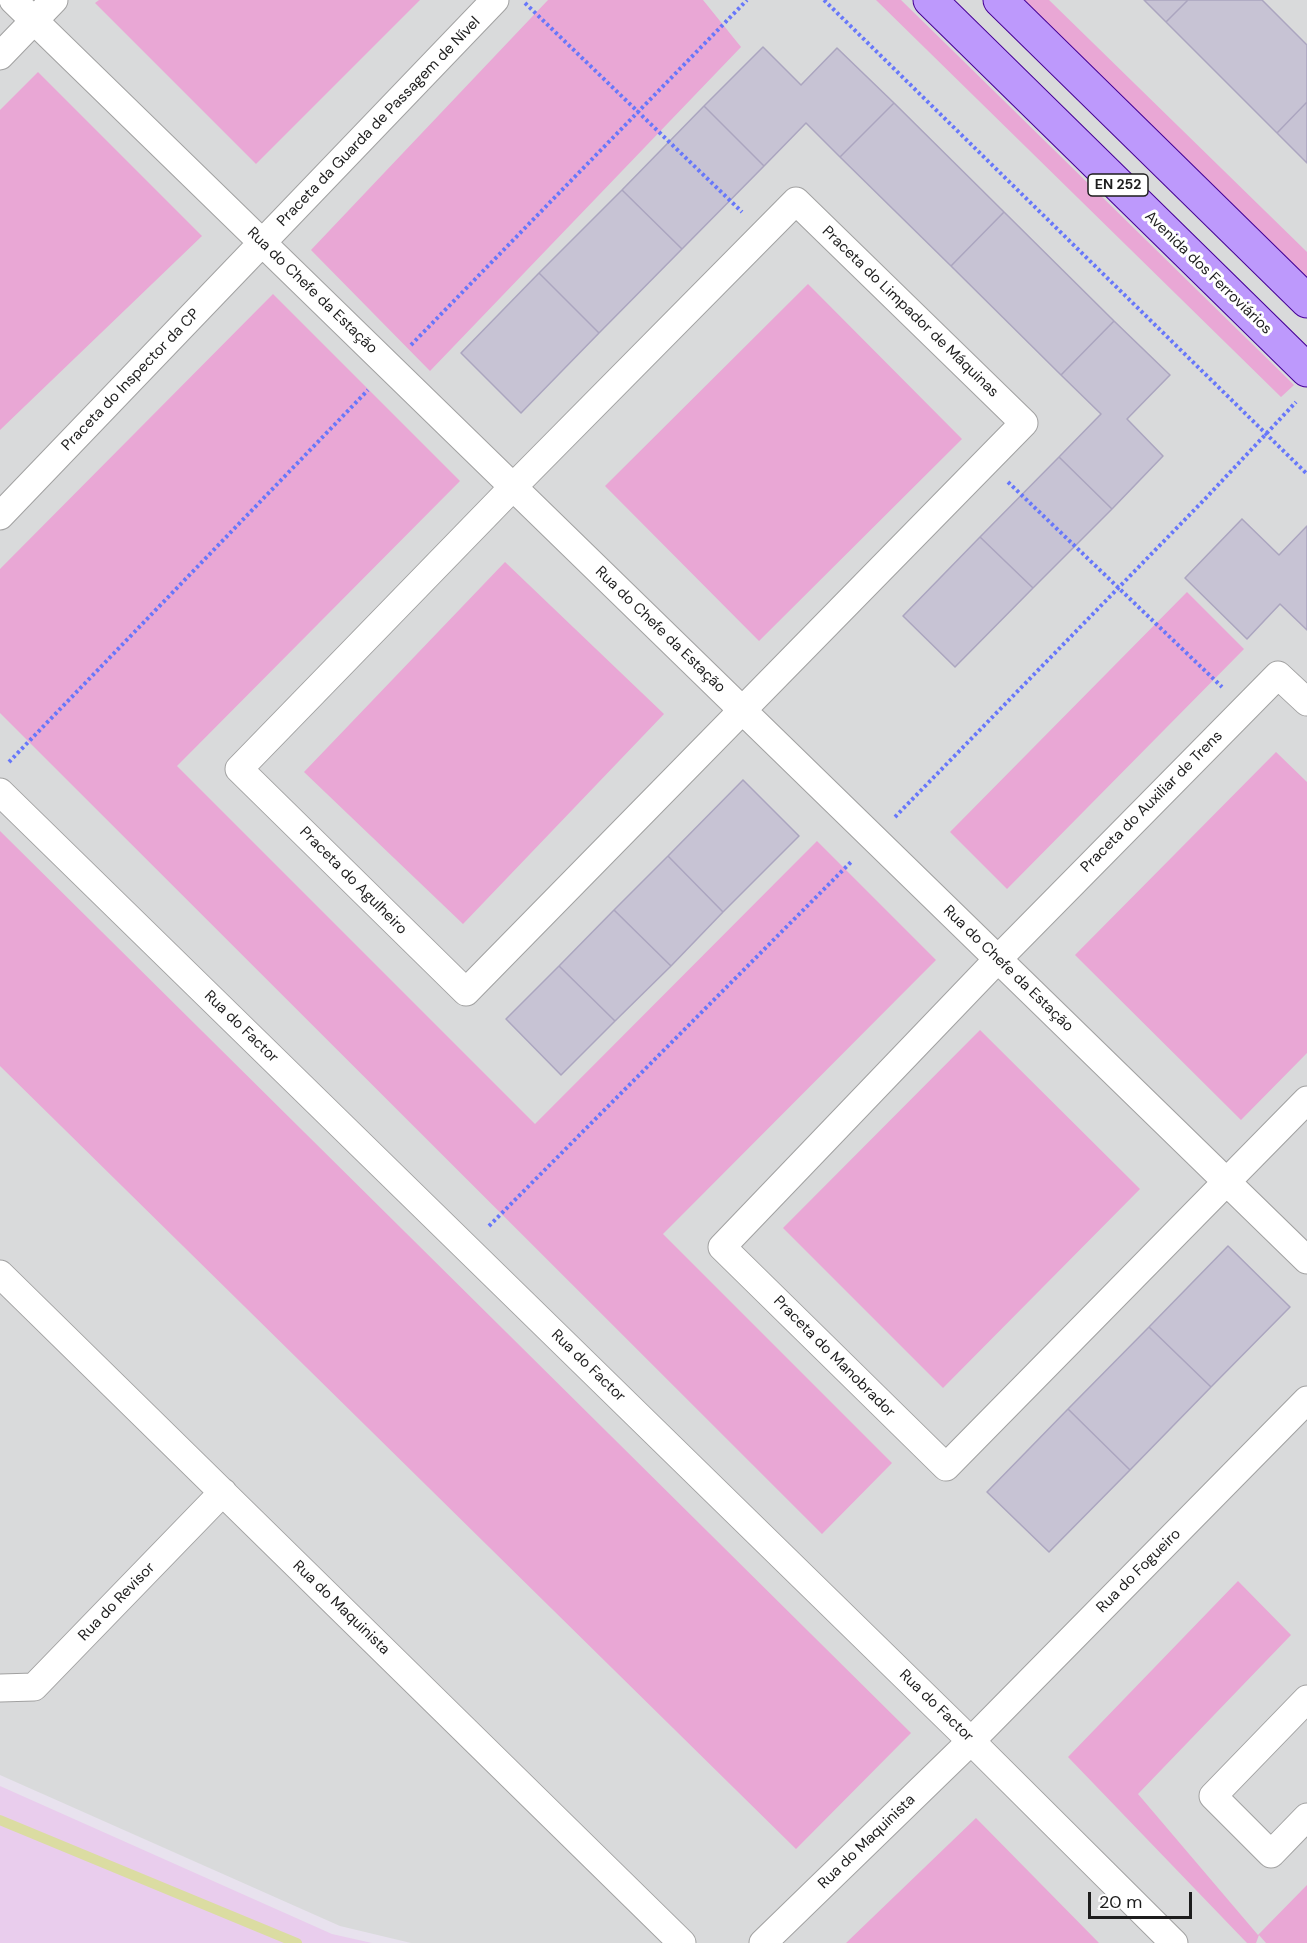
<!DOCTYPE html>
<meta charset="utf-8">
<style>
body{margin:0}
#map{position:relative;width:1307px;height:1943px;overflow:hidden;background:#e8e2ee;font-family:"DM Sans",sans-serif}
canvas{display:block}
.scale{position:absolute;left:1088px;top:1892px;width:104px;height:27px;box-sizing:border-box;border:3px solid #1d1d1d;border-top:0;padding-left:8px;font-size:18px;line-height:21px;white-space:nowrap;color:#1d1d1d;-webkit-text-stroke:4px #fff;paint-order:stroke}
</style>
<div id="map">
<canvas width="1307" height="1943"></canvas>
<div class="scale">20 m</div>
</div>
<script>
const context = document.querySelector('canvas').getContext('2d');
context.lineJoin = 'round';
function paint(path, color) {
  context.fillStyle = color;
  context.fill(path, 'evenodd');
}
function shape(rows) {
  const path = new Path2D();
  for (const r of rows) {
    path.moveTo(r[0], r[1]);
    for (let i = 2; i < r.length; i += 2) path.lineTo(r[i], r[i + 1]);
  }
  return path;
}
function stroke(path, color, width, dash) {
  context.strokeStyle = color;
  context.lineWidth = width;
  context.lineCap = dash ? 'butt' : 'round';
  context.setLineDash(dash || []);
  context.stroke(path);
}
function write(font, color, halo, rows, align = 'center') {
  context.font = font + ' "DM Sans",sans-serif';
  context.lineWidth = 6;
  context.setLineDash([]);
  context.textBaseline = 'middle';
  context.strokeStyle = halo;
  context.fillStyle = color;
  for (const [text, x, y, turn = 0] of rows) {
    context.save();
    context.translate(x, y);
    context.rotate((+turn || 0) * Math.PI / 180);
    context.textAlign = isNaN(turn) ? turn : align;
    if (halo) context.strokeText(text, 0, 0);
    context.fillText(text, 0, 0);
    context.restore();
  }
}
const residential = shape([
 [0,0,1307,0,1307,1943,411,1943,340,1926,0,1775]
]);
const farmland = shape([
 [0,1786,332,1934,372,1943,0,1943]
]);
const grass = shape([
 [99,0,420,0,256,164,95,3],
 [548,0,703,0,741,47,430,371,311,250],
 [876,0,901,0,1294,385,1281,397],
 [1024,0,1049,0,1307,252,1307,277],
 [38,72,202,236,0,430,0,110],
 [808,284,962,439,759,641,605,486],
 [273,294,460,481,177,766,535,1124,817,841,936,960,663,1234,892,1463,822,1534,0,713,0,569],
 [505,562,664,714,463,924,304,772],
 [1187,592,1244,649,1007,889,950,832],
 [1276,752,1307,782,1307,1053,1241,1120,1075,955],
 [0,831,911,1733,796,1849,0,1066],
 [980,1030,1140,1189,943,1388,783,1228],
 [1238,1581,1291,1635,1138,1794,1258,1935,1307,1885,1307,1943,1266,1943,1259,1935,1256,1943,1247,1943,1068,1757],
 [976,1818,1099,1943,846,1943]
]);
const stream = shape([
 [0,1820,297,1943]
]);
const building = shape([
 [1144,0,1188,0,1166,22,1144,0],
 [1188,0,1262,0,1307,45,1307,102,1277,133,1166,22,1188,0],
 [763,47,801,85,837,48,894,103,840,157,806,123,764,166,704,106,763,47],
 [1307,102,1307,163,1277,133,1307,102],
 [894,103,1004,212,951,266,840,157,894,103],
 [704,106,764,166,682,249,622,190,704,106],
 [622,190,682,249,599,333,539,273,622,190],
 [1004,212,1114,321,1061,375,951,266,1004,212],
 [539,273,599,333,521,413,461,353,539,273],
 [1114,321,1170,375,1127,419,1163,456,1112,509,1059,457,1101,414,1061,375,1114,321],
 [1059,457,1112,509,1033,588,980,537,1059,457],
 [1242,519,1279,555,1307,526,1307,630,1280,604,1247,639,1185,578,1242,519],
 [980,537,1033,588,955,667,903,616,980,537],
 [743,780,799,836,723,912,668,856,743,780],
 [668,856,723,912,671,966,614,910,668,856],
 [614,910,671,966,615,1021,559,966,614,910],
 [559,966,615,1021,561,1075,506,1019,559,966],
 [1228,1246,1290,1307,1211,1387,1149,1327,1228,1246],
 [1149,1327,1211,1387,1130,1470,1068,1409,1149,1327],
 [1068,1409,1130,1470,1049,1552,987,1492,1068,1409]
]);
const path = shape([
 [824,0,1307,474],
 [525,3,742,212],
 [411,345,747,0],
 [1008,482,1222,687],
 [9,762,368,390],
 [895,817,1204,500,1296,402],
 [489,1226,852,861]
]);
const street = shape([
 [13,0,1307,1260],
 [0,56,54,0],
 [796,201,1024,423,466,992,239,769,513,487,796,201],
 [0,516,495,0],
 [1307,702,1278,675,998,959,722,1247,946,1467,1307,1100],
 [0,792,971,1741,1174,1943],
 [0,1274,682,1943],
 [0,1688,34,1687,223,1492],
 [1307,1699,1213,1796,1271,1854,1307,1817],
 [763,1943,971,1741,1307,1400]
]);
const primary = shape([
 [930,0,1307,370],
 [1000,0,1307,301]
]);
const shields = [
 [1118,185,60]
];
const shieldNames = [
 ["EN 252",1118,185]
];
const streetNames = [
 ["Praceta da Guarda de Passagem de Nível",379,122,-46],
 ["Avenida dos Ferroviários",1208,273,44],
 ["Rua do Chefe da Estação",312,291,44],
 ["Praceta do Limpador de Máquinas",910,312,44],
 ["Praceta do Inspector da CP",131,380,-46],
 ["Rua do Chefe da Estação",660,630,44],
 ["Praceta do Auxiliar de Trens",1152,802,-45],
 ["Praceta do Agulheiro",353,881,45],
 ["Rua do Chefe da Estação",1008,969,44],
 ["Rua do Factor",241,1027,44],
 ["Praceta do Manobrador",834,1357,45],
 ["Rua do Factor",588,1366,44],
 ["Rua do Fogueiro",1139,1571,-45],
 ["Rua do Revisor",117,1602,-46],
 ["Rua do Maquinista",341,1608,44],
 ["Rua do Factor",936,1706,44],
 ["Rua do Maquinista",867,1842,-44]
];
paint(residential, '#d9dadb');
paint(farmland, '#e9cded');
paint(grass, '#e9a7d5');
stroke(stream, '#dbdca2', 10);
paint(building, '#c7c3d4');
stroke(building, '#aba5bf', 1.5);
stroke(street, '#a1a1a1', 29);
stroke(primary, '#450095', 35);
stroke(path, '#6777fa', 4, [3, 3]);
stroke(street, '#fff', 27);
stroke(primary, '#bd99fc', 33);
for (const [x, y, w] of shields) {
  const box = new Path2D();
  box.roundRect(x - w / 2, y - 11, w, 22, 4.5);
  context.fillStyle = '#fff';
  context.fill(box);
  stroke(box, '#1d1d1d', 1.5);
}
write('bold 14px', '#1d1d1d', null, shieldNames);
write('15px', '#1d1d1d', '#fff', streetNames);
</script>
